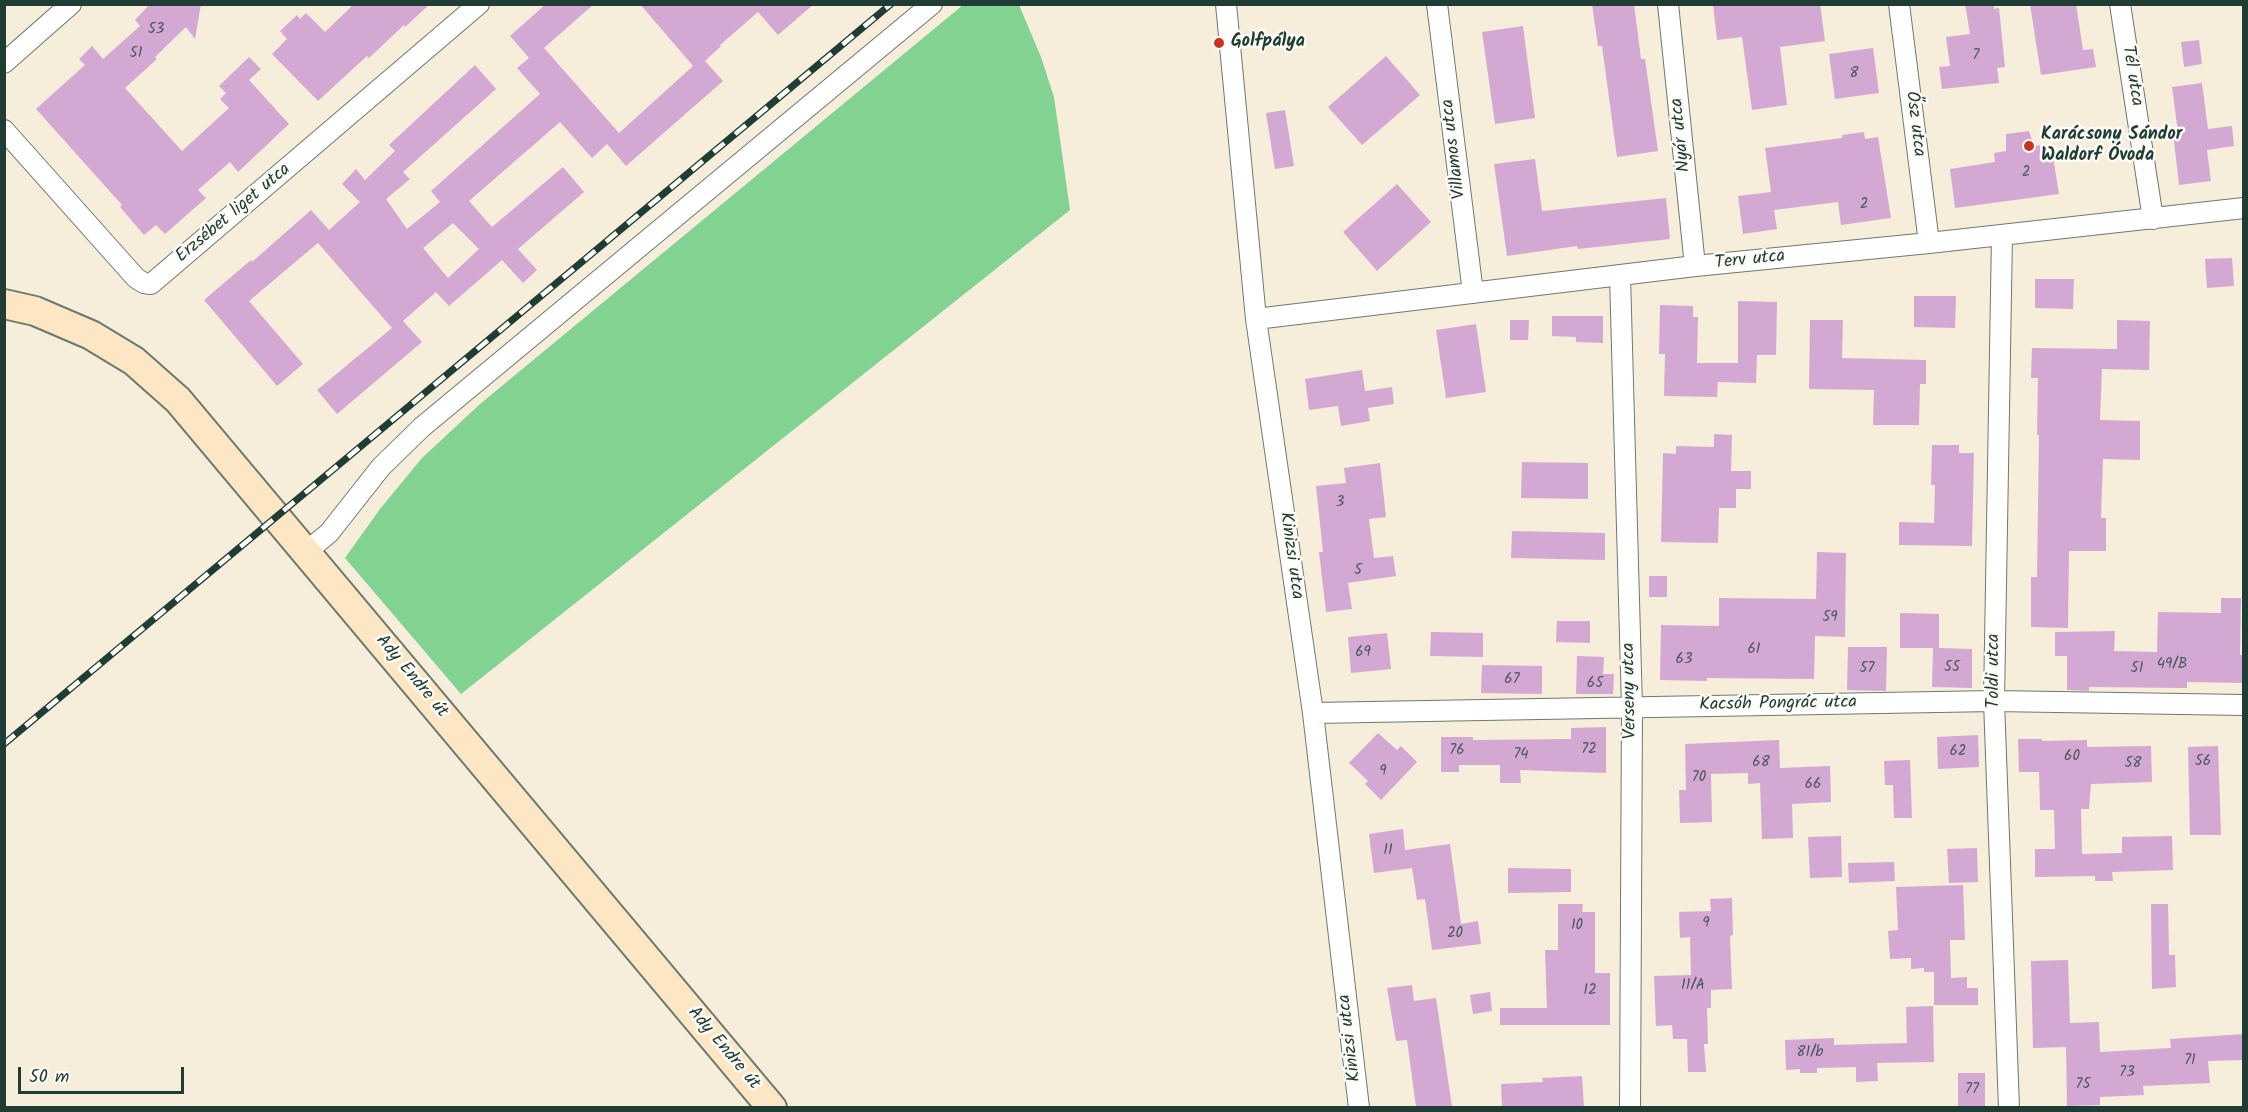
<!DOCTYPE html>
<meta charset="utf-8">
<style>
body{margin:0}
#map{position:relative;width:2248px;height:1112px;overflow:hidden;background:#f6edda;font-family:Kalam,sans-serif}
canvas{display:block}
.frame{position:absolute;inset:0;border:6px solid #1f3d34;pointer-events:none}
.scale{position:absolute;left:18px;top:1067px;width:166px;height:27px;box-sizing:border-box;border:3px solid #1f3d34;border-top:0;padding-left:8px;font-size:18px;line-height:21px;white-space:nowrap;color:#1f3d34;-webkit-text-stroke:4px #fdfcf7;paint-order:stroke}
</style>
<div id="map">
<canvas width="2248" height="1112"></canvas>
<div class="frame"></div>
<div class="scale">50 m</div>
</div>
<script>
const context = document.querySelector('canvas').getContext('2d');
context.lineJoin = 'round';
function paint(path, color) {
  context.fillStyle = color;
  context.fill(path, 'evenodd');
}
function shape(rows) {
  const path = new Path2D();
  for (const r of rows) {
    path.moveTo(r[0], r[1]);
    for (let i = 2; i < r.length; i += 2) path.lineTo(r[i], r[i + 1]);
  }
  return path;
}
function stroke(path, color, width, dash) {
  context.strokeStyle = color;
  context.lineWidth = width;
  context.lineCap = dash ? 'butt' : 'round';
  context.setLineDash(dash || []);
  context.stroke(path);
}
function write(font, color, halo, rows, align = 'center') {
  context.font = font + ' Kalam,sans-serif';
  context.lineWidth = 5;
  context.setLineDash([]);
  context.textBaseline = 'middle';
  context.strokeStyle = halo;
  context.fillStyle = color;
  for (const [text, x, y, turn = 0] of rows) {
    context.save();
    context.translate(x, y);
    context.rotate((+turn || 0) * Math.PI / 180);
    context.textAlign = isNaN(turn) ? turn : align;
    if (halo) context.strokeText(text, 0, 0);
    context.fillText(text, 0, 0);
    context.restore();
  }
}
const green = shape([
 [963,5,1019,5,1041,57,1054,97,1070,210,461,694,345,558,380,509,422,458,480,404]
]);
const building = shape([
 [150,4,201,4,195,39,186,27,155,57,157,59,125,88,182,151,229,108,220,99,226,93,219,86,249,57,261,69,249,80,289,124,238,172,230,162,198,190,206,198,165,234,156,225,144,235,120,207,122,205,36,109,85,65,79,59,92,46,103,59,140,26,135,20],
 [354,4,430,4,405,27,404,25,369,58,367,56,318,101,272,54,287,39,280,31,297,15,300,19,306,13,325,32],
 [546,4,594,4,544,48,619,133,693,66,640,4,814,4,778,35,758,12,720,45,721,46,705,61,723,81,626,166,607,144,592,158,560,122,469,201,492,227,563,167,584,192,518,249,537,270,523,283,502,260,449,306,436,292,403,321,422,342,337,414,317,390,392,328,318,243,249,301,303,364,277,386,204,300,251,260,252,262,311,210,329,230,360,202,342,184,356,169,365,180,395,151,389,145,475,65,496,89,403,172,410,179,386,199,407,229,440,202,431,191,540,94,517,68,529,58,510,36],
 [453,223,479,249,448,278,423,248],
 [1592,4,1634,4,1641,59,1645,59,1658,151,1617,157,1602,46,1598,46],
 [1713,4,1820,4,1825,41,1780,47,1787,105,1752,110,1742,37,1717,40],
 [1965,4,1994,4,1994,9,1999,8,2005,67,1997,68,1999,83,1942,89,1939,67,1950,66,1946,37,1970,34],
 [2030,4,2076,4,2083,50,2093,49,2096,67,2041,75],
 [1523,26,1535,118,1495,124,1482,32],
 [2199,40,2202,64,2184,67,2181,42],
 [1873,48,1879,93,1835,99,1829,54],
 [1386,56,1420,95,1362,145,1328,107],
 [2202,83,2208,129,2232,126,2234,146,2207,150,2211,181,2179,185,2173,133,2178,132,2172,87],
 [1285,110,1294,166,1275,169,1266,113],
 [2029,131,2034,146,2051,144,2059,194,1955,208,1950,169,1995,162,1994,153,2006,151,2006,134],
 [1864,132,1865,139,1878,137,1891,218,1841,225,1838,202,1774,210,1777,229,1743,234,1738,196,1771,192,1765,148,1842,138,1842,135],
 [1535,159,1542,211,1666,198,1670,239,1578,249,1577,246,1507,256,1494,164],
 [1397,184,1431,222,1377,271,1343,232],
 [2232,258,2234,286,2207,288,2205,259],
 [2035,279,2074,279,2073,309,2035,308],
 [1914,296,1956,296,1955,328,1914,327],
 [1738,301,1777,302,1776,355,1757,355,1756,383,1718,382,1717,397,1664,396,1665,354,1659,354,1660,305,1693,306,1693,317,1698,317,1697,363,1738,363],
 [1552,316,1603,316,1603,343,1576,342,1576,337,1552,336],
 [1510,320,1529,320,1528,340,1510,340],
 [1810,320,1843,320,1842,358,1926,360,1926,384,1920,384,1919,425,1873,425,1874,390,1809,389],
 [2117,320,2150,321,2149,370,2102,369,2100,420,2140,421,2140,460,2103,459,2101,518,2106,518,2106,551,2069,551,2068,628,2031,627,2031,577,2037,577,2039,435,2037,435,2038,378,2031,378,2032,348,2117,349],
 [1476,324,1486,392,1446,398,1436,330],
 [1362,370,1365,391,1392,387,1394,404,1368,408,1370,421,1341,426,1338,406,1309,410,1305,379],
 [1714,434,1732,435,1731,471,1751,471,1751,489,1736,489,1736,508,1719,508,1718,543,1661,542,1663,453,1676,454,1676,446,1714,447],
 [1932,445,1959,445,1959,453,1974,453,1972,546,1899,545,1899,522,1934,523,1935,485,1931,485],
 [1522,462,1588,463,1588,499,1521,498],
 [1380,463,1386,517,1369,519,1374,558,1393,556,1396,576,1348,583,1352,609,1326,612,1319,552,1323,552,1316,486,1346,483,1344,468],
 [1512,531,1605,533,1605,560,1511,558],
 [1817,552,1846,553,1845,637,1815,636,1814,679,1707,678,1707,681,1660,680,1661,625,1719,626,1719,598,1816,599],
 [1649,576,1667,576,1667,597,1649,597],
 [2221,598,2241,598,2240,655,2244,655,2244,683,2187,682,2187,688,2089,687,2089,691,2067,690,2067,656,2055,656,2055,632,2115,631,2114,651,2157,652,2158,612,2221,613],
 [1900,613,1939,614,1939,648,1972,649,1972,688,1932,687,1933,648,1900,648],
 [1557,621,1590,621,1590,643,1556,642],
 [1431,632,1483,633,1483,657,1430,656],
 [1387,633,1391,669,1351,673,1348,637],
 [1848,647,1887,647,1886,691,1847,690],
 [1577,656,1604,657,1603,674,1614,674,1613,694,1576,694],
 [1482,665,1542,666,1542,694,1481,693],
 [1606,727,1606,773,1520,770,1521,783,1500,783,1500,765,1459,765,1459,772,1441,772,1441,737,1473,737,1473,740,1571,739,1571,728],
 [1378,733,1397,750,1401,746,1417,762,1381,800,1365,784,1368,781,1349,763],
 [1978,735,1979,767,1938,769,1937,737],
 [2018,739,2042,739,2042,741,2087,740,2087,747,2151,746,2152,782,2091,784,2089,809,2081,809,2082,854,2122,853,2122,837,2172,836,2173,870,2112,872,2113,881,2095,881,2095,876,2035,877,2035,849,2055,849,2054,810,2040,810,2039,772,2019,772],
 [1779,740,1780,768,1830,766,1831,802,1792,804,1793,838,1762,839,1760,783,1748,784,1748,773,1711,774,1712,822,1680,823,1679,790,1686,790,1685,744],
 [2218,746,2221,835,2190,835,2188,747],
 [1910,760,1912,818,1894,818,1893,785,1885,785,1884,761],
 [1403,829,1405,850,1450,844,1461,924,1478,921,1481,944,1432,950,1425,899,1417,900,1412,868,1374,873,1369,834],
 [1841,836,1842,877,1810,878,1808,837],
 [1977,848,1978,882,1949,883,1947,849],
 [1894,862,1895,881,1849,883,1848,863],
 [1508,868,1571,869,1571,892,1508,893],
 [1963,885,1965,940,1950,940,1951,978,1967,977,1967,988,1978,988,1978,1005,1934,1005,1934,972,1924,972,1924,968,1911,969,1911,958,1890,959,1888,931,1898,930,1896,887],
 [1732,898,1733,935,1730,936,1732,989,1711,990,1711,1008,1707,1008,1708,1044,1704,1044,1706,1072,1688,1072,1687,1039,1673,1039,1672,1025,1656,1026,1654,976,1691,975,1690,937,1680,938,1679,912,1711,911,1710,899],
 [1558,904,1583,904,1582,912,1595,912,1595,973,1610,973,1610,1025,1500,1025,1500,1008,1547,1008,1545,950,1558,950],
 [2151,904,2168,904,2169,955,2175,955,2176,987,2152,989],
 [2068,960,2070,1023,2099,1022,2100,1052,2171,1048,2170,1039,2244,1034,2244,1060,2208,1061,2210,1083,2143,1086,2144,1095,2100,1097,2100,1105,2067,1106,2066,1047,2033,1048,2031,961],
 [1412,985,1414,1001,1436,998,1452,1107,1416,1107,1407,1040,1396,1041,1387,988],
 [1490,992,1492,1011,1473,1014,1470,995],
 [1933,1006,1934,1062,1877,1063,1878,1081,1856,1082,1856,1067,1817,1068,1817,1073,1800,1073,1800,1069,1786,1070,1785,1040,1834,1038,1834,1045,1907,1043,1906,1007],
 [1958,1073,1985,1073,1985,1107,1958,1107],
 [1582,1076,1584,1107,1502,1107,1501,1084,1543,1082,1542,1078]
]);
const street = shape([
 [1226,4,1256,319,1313,713,1359,1108],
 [1437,4,1473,293],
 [1668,4,1695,266],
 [1899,4,1929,243],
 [2120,4,2153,219],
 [4,63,71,4],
 [4,130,136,278,144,283,151,284,479,4],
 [2002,235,1994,701,2009,1108],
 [1620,275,1632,708,1630,1108],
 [1256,319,1695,266,1929,243,2244,208],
 [306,552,329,533,381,467,422,427,932,4],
 [1313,713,1994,701,2244,705]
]);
const secondary = shape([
 [4,304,35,311,91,335,134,361,178,400,772,1108]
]);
const rail = shape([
 [4,744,891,4]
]);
const markers = [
 [1219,43,6,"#c8321e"],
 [2029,146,6,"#c8321e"]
];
const numberNames = [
 ["53",156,30],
 ["51",136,54],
 ["7",1976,56],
 ["8",1854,74],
 ["2",2026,173],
 ["2",1864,205],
 ["3",1340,503],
 ["5",1358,571],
 ["59",1830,618],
 ["61",1754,650],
 ["69",1363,653],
 ["63",1684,660],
 ["49/B",2172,665],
 ["55",1952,668],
 ["57",1867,669],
 ["51",2137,669],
 ["67",1512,680],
 ["65",1595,684],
 ["72",1589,750],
 ["76",1457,751],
 ["62",1958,752],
 ["74",1521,755],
 ["60",2072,757],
 ["56",2203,762],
 ["68",1761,763],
 ["58",2133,764],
 ["9",1383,772],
 ["70",1699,778],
 ["66",1813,785],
 ["11",1388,851],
 ["9",1706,924],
 ["10",1577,926],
 ["20",1455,934],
 ["11/A",1693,986],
 ["12",1590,991],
 ["81/b",1810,1053],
 ["71",2190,1061],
 ["73",2127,1073],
 ["75",2083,1085],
 ["77",1972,1090]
];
const poiNames = [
 ["Golfpálya",1231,43],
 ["Karácsony Sándor",2041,136],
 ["Waldorf Óvoda",2041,157]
];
const streetNames = [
 ["Tél utca",2131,76,81],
 ["Ősz utca",1914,124,83],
 ["Nyár utca",1682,135,-96],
 ["Villamos utca",1455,149,-97],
 ["Erzsébet liget utca",234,214,-40],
 ["Terv utca",1750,261,-6],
 ["Kinizsi utca",1290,556,82],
 ["Toldi utca",1995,671,-90],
 ["Ady Endre út",411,677,50],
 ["Verseny utca",1631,691,-91],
 ["Kacsóh Pongrác utca",1778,705,-1],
 ["Kinizsi utca",1351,1038,-97],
 ["Ady Endre út",723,1049,50]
];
paint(green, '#82d292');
paint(building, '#d3a9d4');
stroke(street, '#6a7b6e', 22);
stroke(secondary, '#6a7b6e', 32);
stroke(street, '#fff', 20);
stroke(secondary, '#fce6c4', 28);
stroke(rail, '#1f3d34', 7);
stroke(rail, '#fdfcf7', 4.5, [14]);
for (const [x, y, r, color] of markers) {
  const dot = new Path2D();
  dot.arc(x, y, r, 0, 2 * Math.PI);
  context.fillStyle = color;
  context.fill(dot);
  stroke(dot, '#fdfcf7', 2);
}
write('15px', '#4c585c', null, numberNames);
write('bold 18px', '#1f3d34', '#fdfcf7', poiNames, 'left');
write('18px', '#1f3d34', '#fdfcf7', streetNames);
</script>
